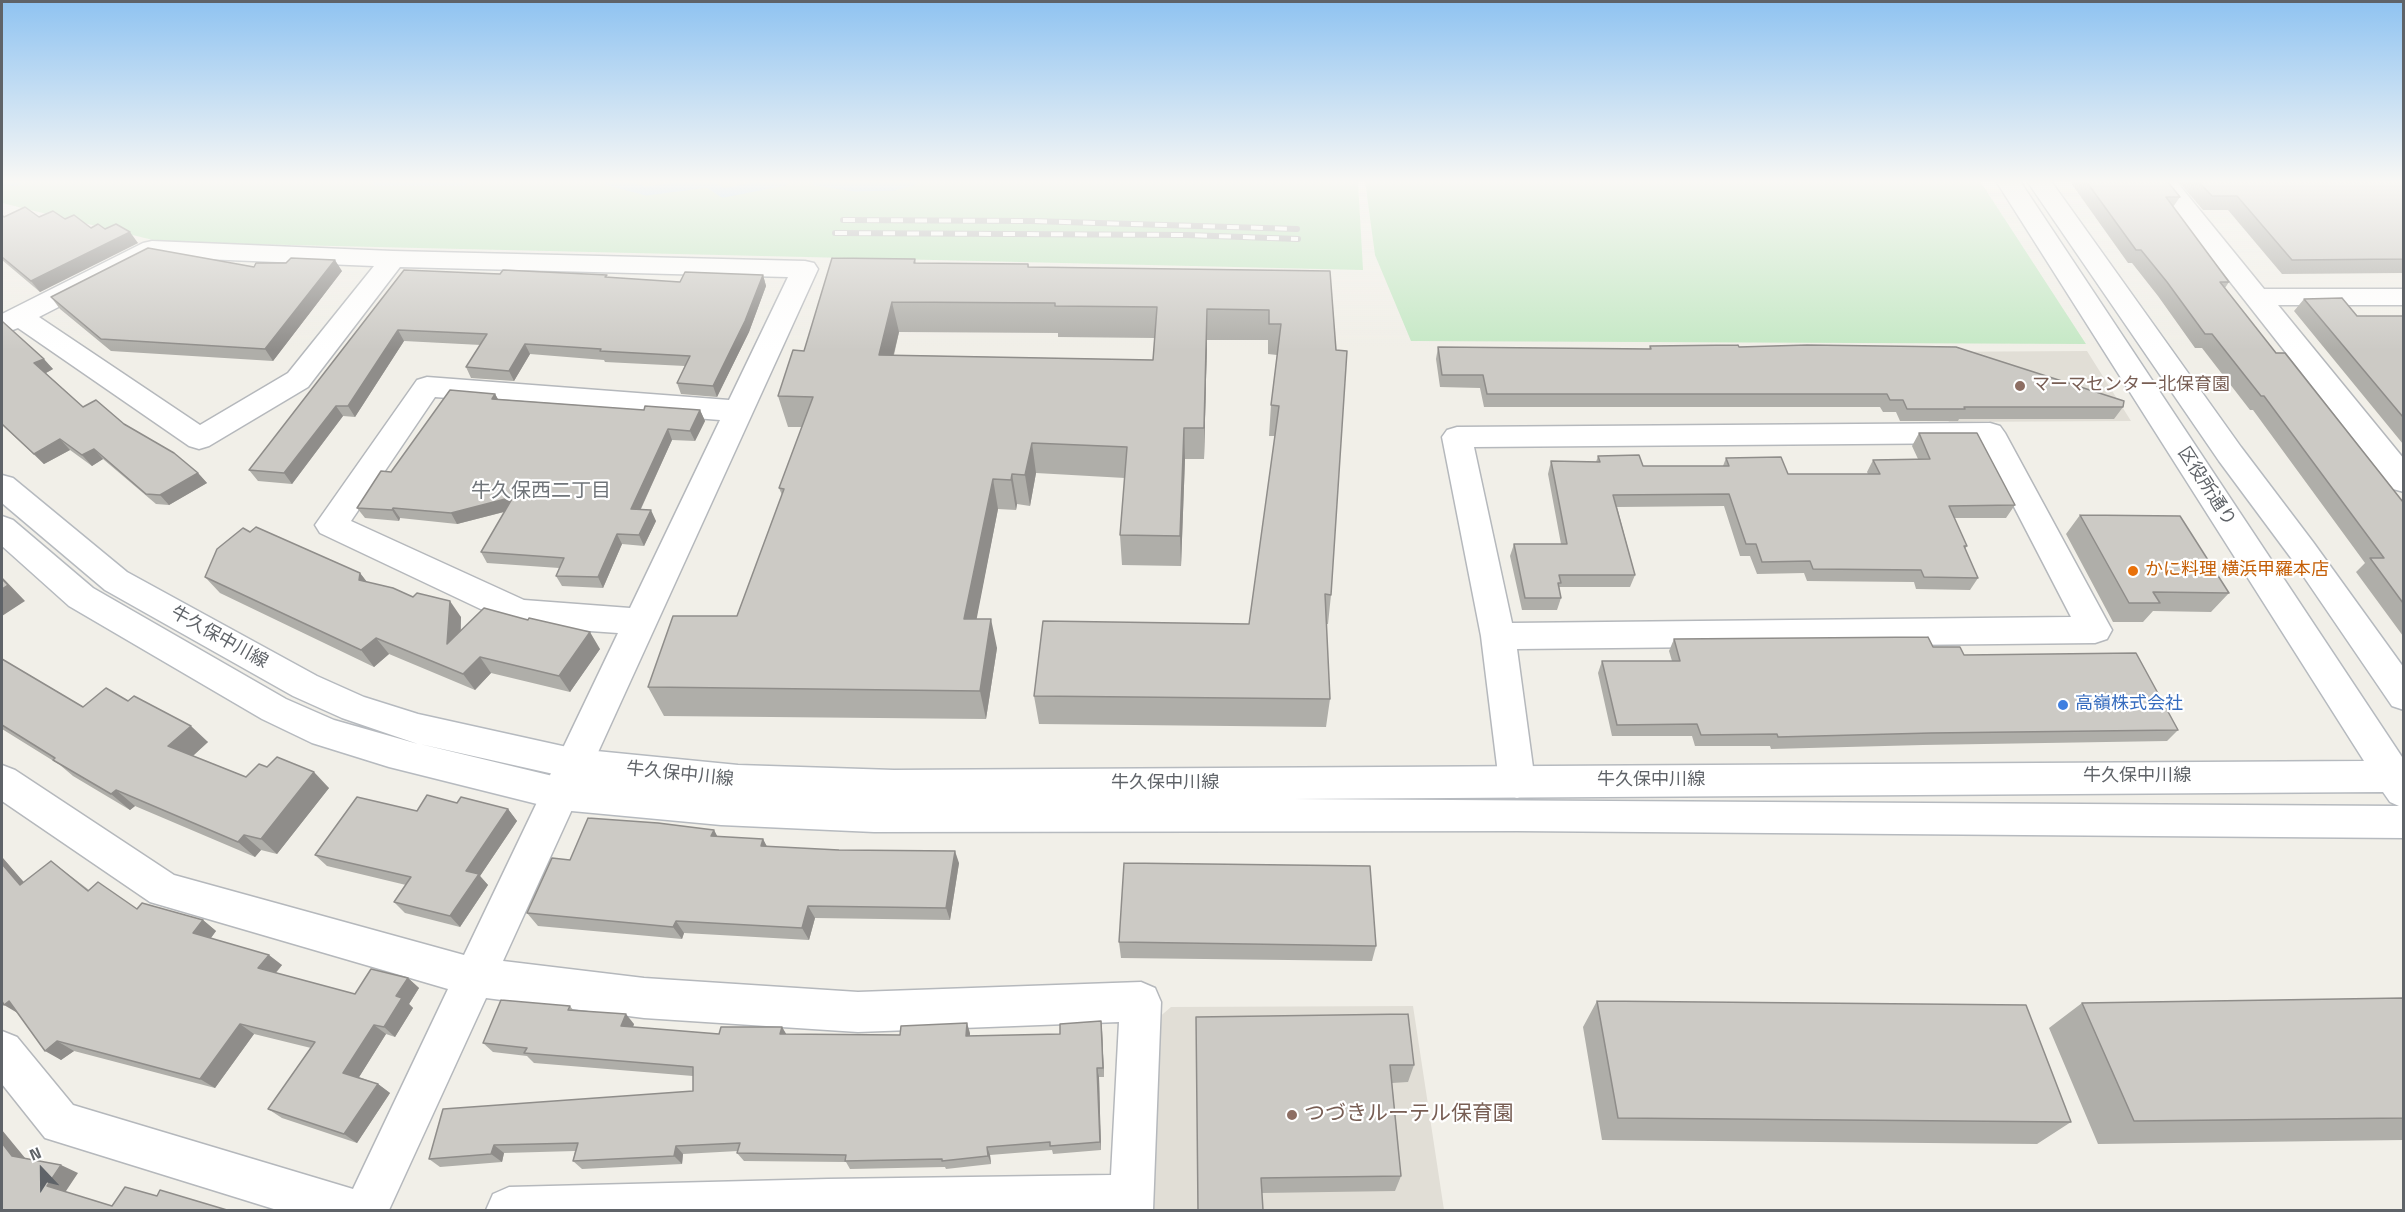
<!DOCTYPE html>
<meta charset="utf-8">
<style>
body{margin:0}
#map{position:relative;width:2405px;height:1212px;overflow:hidden;background:#f1efe8;font-family:"Titillium Web",sans-serif}
canvas{display:block}
.frame{position:absolute;inset:0;border:3px solid #5f6368;pointer-events:none}
.north{position:absolute;left:12px;top:1140px;width:60px;height:60px;-webkit-text-stroke:4px #fff;paint-order:stroke;rotate:338deg;font-size:16px;font-weight:700;line-height:24px;text-align:center;color:#5f6368}
.north::after{content:'';display:block;margin:auto;width:21px;height:27px;background:#5f6368;clip-path:polygon(50% 0,100% 100%,50% 72%,0 100%)}
</style>
<div id="map">
<canvas width="2405" height="1212"></canvas>
<div class="frame"></div>
<div class="north">N</div>
</div>
<script>
const context = document.querySelector('canvas').getContext('2d');
context.lineJoin = 'round';
function paint(path, color) {
  context.fillStyle = color;
  context.fill(path, 'evenodd');
}
function shape(rows) {
  const path = new Path2D();
  for (const r of rows) {
    path.moveTo(r[0], r[1]);
    for (let i = 2; i < r.length; i += 2) path.lineTo(r[i], r[i + 1]);
  }
  return path;
}
function stroke(path, color, width, dash) {
  context.strokeStyle = color;
  context.lineWidth = width;
  context.lineCap = dash ? 'butt' : 'round';
  context.setLineDash(dash || []);
  context.stroke(path);
}
function write(font, color, halo, rows, align = 'center') {
  context.font = font + ' "Titillium Web","Noto Sans JP",sans-serif';
  context.lineWidth = 4.5;
  context.setLineDash([]);
  context.textBaseline = 'middle';
  context.strokeStyle = halo;
  context.fillStyle = color;
  for (const [text, x, y, turn = 0] of rows) {
    context.save();
    context.translate(x, y);
    context.rotate((+turn || 0) * Math.PI / 180);
    context.textAlign = isNaN(turn) ? turn : align;
    if (halo) context.strokeText(text, 0, 0);
    context.fillText(text, 0, 0);
    context.restore();
  }
}
const education = shape([
 [2087,351,2131,421,1949,422,1912,352],
 [1413,1006,1444,1210,1154,1210,1157,1019,1171,1007]
]);
const green = shape([
 [2,181,1358,181,1363,270,161,242,2,203],
 [1365,181,1980,181,2086,344,1411,341,1375,255]
]);
const stream = shape([
 [377,181,463,181],
 [608,181,646,191,708,183,723,193,785,181],
 [816,181,855,187,894,186,913,181],
 [2,182,18,181]
]);
const street = shape([
 [2151,181,2176,181,2264,289,2404,289,2404,305,2278,305,2404,459,2404,492,2393,489,2151,181],
 [152,241,393,251,805,261,814,263,818,269,503,961,644,978,858,992,1141,982,1155,988,1161,1002,1153,1210,486,1210,493,1194,509,1187,828,1179,1111,1175,1119,1022,858,1032,644,1018,486,998,389,1210,277,1210,45,1138,2,1084,2,1031,17,1037,73,1105,353,1189,448,989,150,902,2,801,2,765,15,770,174,875,464,955,618,633,520,626,508,622,320,533,315,525,417,380,427,377,729,400,788,277,400,267,308,387,209,446,199,449,189,446,18,328,2,334,2,314,143,243,152,241],
 [156,257,374,266,288,373,200,425,39,317,156,257],
 [435,397,720,420,630,608,524,600,351,521,435,397],
 [1990,423,2000,426,2005,433,2107,621,2112,630,2107,639,2095,643,1517,649,1535,782,1530,793,1517,798,1504,793,1499,782,1481,636,1442,437,1447,430,1457,427,1990,423],
 [1981,443,2071,617,1512,623,1474,447,1981,443]
]);
const secondary = shape([
 [1996,181,2020,181,2404,760,2404,838,1517,831,874,832,721,825,561,810,389,767,312,743,262,719,69,606,2,546,2,516,13,520,93,588,286,699,334,720,418,744,342,718,293,696,105,590,2,503,2,475,13,478,127,572,317,676,364,697,418,714,576,749,738,765,894,770,2364,761,1996,181],
 [420,744,576,779,582,780,561,778,420,744],
 [2383,792,2390,802,2399,806,1294,799,2383,792],
 [2027,181,2051,181,2241,447,2313,542,2404,668,2404,710,2392,706,2291,558,2219,461,2027,181]
]);
const rail = shape([
 [843,220,1032,221,1297,229],
 [835,233,1187,235,1298,239]
]);
const wall = shape([
 [2072,181,2167,181,2180,197,2173,207,2229,282,2225,288,2276,353,2403,502,2403,636,2356,572,2365,563,2253,410,2250,410,2202,348,2195,348,2158,296,2132,263,2128,263,2071,183],
 [2178,181,2403,181,2403,273,2282,274,2228,210,2203,210],
 [2,215,4,217,65,219,91,228,105,229,138,243,40,292,2,260],
 [915,259,916,263,1028,264,1029,267,1330,271,1331,595,1328,624,1326,624,1330,699,1326,727,1039,724,1034,696,1249,624,1275,436,1269,436,1271,405,1277,355,1268,354,1268,340,1207,340,1204,459,1185,459,1181,566,1122,565,1120,535,1125,478,1036,473,1030,506,1017,504,1016,510,998,509,976,619,997,648,986,719,664,716,648,687,737,616,782,495,779,488,802,427,788,427,778,396,804,351],
 [899,332,1058,333,1058,337,1155,338,1153,360,894,355],
 [254,267,342,271,273,361,111,351,60,309,51,297],
 [404,270,608,278,680,282,763,275,766,286,749,332,717,397,681,394,677,383,685,366,605,362,604,360,530,354,514,381,471,378,466,367,481,345,404,341,355,417,343,416,292,484,258,481,249,470],
 [2304,299,2357,316,2403,316,2403,444,2294,311],
 [2,322,53,369,46,373,83,407,124,424,198,473,207,483,169,505,156,504,103,459,92,466,70,450,44,464,2,425],
 [1650,346,1739,347,2123,407,2114,419,1959,419,1958,421,1900,421,1896,412,1883,412,1880,407,1484,407,1480,388,1440,387,1436,359,1438,347,1649,349],
 [495,394,498,399,644,410,700,410,705,421,695,441,672,440,641,509,656,521,644,546,622,544,603,588,562,586,556,576,559,568,487,563,481,552,504,512,457,524,400,518,399,521,365,518,357,508,391,472],
 [1919,433,2015,505,2006,518,1954,518,1967,546,1965,549,1978,578,1970,590,1916,589,1914,582,1807,581,1804,573,1757,574,1750,556,1740,556,1724,506,1617,507,1635,575,1630,587,1559,587,1561,598,1557,610,1522,610,1510,556,1514,544,1561,544,1548,474,1551,461,1596,462,1598,456,1643,466,1723,466,1726,458,1788,474,1868,474,1867,472,1873,460,1918,459,1912,446],
 [2080,515,2229,593,2211,612,2153,611,2143,622,2113,622,2066,534],
 [250,532,360,573,367,582,461,617,461,631,600,649,570,692,491,673,475,690,389,654,374,667,220,593,205,577],
 [1674,639,1964,655,2178,730,2167,741,1923,745,1771,749,1770,746,1695,746,1692,736,1612,736,1598,673,1602,661,1672,661,1669,651],
 [2,659,83,707,128,701,208,742,193,756,246,777,267,767,329,788,277,854,261,850,255,857,135,806,130,810,73,776,60,765,2,729],
 [457,803,508,809,517,821,480,876,488,885,460,927,405,913,394,902,406,885,327,866,315,855,417,811],
 [714,830,717,837,763,839,766,846,959,863,950,920,815,918,809,940,684,933,682,939,538,926,527,913,570,860],
 [2,857,24,883,51,861,89,890,137,909,203,920,216,931,211,938,282,965,276,973,355,994,408,978,419,988,409,1004,413,1008,395,1037,386,1034,359,1077,378,1084,390,1093,357,1143,282,1118,268,1109,311,1048,254,1034,215,1088,74,1051,61,1060,17,1012,2,1001],
 [1119,942,1376,946,1372,961,1121,958],
 [2403,998,2403,1140,2098,1144,2049,1028,2082,1003],
 [1597,1001,2071,1122,2037,1144,1602,1140,1583,1027],
 [570,1006,573,1010,634,1024,633,1027,719,1034,782,1027,786,1034,900,1035,970,1033,970,1036,1060,1034,1102,1030,1104,1077,1099,1077,1101,1150,1053,1154,1052,1150,990,1155,991,1164,946,1169,945,1167,850,1169,846,1162,744,1161,737,1153,738,1151,683,1154,682,1164,582,1169,573,1161,575,1151,504,1153,502,1162,440,1167,429,1159,693,1091,693,1076,534,1063,527,1056,493,1052,483,1043],
 [1196,1017,1414,1065,1408,1082,1392,1083,1401,1176,1395,1191,1262,1193]
]);
const shadedWall = shape([
 [130,232,138,243,40,292,31,281],
 [335,260,342,271,273,361,265,349],
 [763,275,766,286,749,332,717,397,713,386],
 [892,302,899,332,886,385,879,355],
 [1207,309,1207,340,1204,459,1204,428],
 [398,330,404,341,355,417,348,406],
 [525,344,530,354,514,381,509,371],
 [44,359,53,369,44,374,34,363],
 [495,394,501,405,492,399],
 [336,406,343,416,292,484,284,473],
 [700,410,705,421,695,441,690,431],
 [1184,428,1185,459,1181,566,1180,536],
 [668,429,672,440,636,519,631,509],
 [60,439,70,450,44,464,34,454],
 [1032,443,1036,473,1030,506,1025,475],
 [94,449,103,459,92,466,82,455],
 [198,473,207,483,169,505,160,495],
 [1012,474,1017,504,1016,510,1011,480],
 [993,479,998,509,971,648,964,619],
 [513,497,519,508,457,524,451,513],
 [393,508,400,518,399,521,392,510],
 [651,510,656,521,644,546,639,535],
 [617,534,622,544,603,588,598,577],
 [360,573,373,590,359,580],
 [2,577,25,601,2,616],
 [450,601,461,617,459,661,447,644],
 [991,619,997,648,986,719,980,691],
 [590,632,600,649,570,692,559,676],
 [376,638,389,654,374,667,361,650],
 [480,657,491,673,475,690,463,674],
 [191,726,208,742,186,762,168,746],
 [314,772,329,788,277,854,261,839],
 [116,790,135,806,130,810,111,794],
 [508,809,517,821,480,876,488,885,460,927,450,916,466,871],
 [714,830,721,843,711,836],
 [244,835,261,850,255,857,238,842],
 [763,839,770,852,761,846],
 [955,851,959,863,950,920,946,908],
 [2,857,36,896,20,885,2,864],
 [808,906,815,918,809,940,802,928],
 [203,920,216,931,207,943,193,933],
 [676,921,684,933,682,939,673,927],
 [269,955,282,965,271,978,258,968],
 [408,978,419,988,409,1004,413,1008,395,1037,384,1027,396,996],
 [9,1001,21,1015,4,1005],
 [626,1014,634,1024,630,1035,621,1026],
 [1101,1021,1102,1030,1104,1077,1103,1068],
 [967,1023,970,1033,969,1045,966,1036],
 [240,1024,254,1034,215,1088,200,1079],
 [374,1025,386,1034,356,1082,343,1073],
 [782,1027,788,1037,780,1034],
 [57,1041,74,1051,61,1060,45,1051],
 [1097,1068,1099,1077,1101,1150,1100,1142],
 [378,1084,390,1093,357,1143,344,1134],
 [2,1130,30,1164,12,1156,2,1143],
 [494,1145,504,1153,502,1162,491,1154],
 [676,1146,683,1154,682,1164,674,1156],
 [987,1147,990,1155,991,1164,988,1156],
 [61,1165,78,1173,64,1194,47,1186]
]);
const building = shape([
 [2086,181,2167,181,2180,197,2166,197,2229,282,2220,282,2276,353,2285,353,2403,502,2403,603,2370,558,2384,558,2264,396,2261,396,2212,334,2205,334,2167,282,2141,250,2136,250,2086,181],
 [2198,181,2403,181,2403,259,2292,260,2237,196,2212,196,2198,181],
 [25,207,39,217,53,211,65,219,74,215,91,228,98,224,105,229,116,224,130,232,31,281,2,257,2,215,4,217,25,207],
 [148,248,254,267,256,263,286,263,291,258,335,260,265,349,101,339,51,297,148,248],
 [832,258,915,259,914,263,1028,264,1028,267,1330,271,1336,350,1347,351,1331,595,1325,594,1330,699,1034,696,1043,621,1249,624,1279,406,1271,405,1281,324,1269,324,1269,310,1207,309,1204,428,1184,428,1180,536,1120,535,1127,447,1032,443,1025,475,1012,474,1011,480,993,479,964,619,991,619,980,691,648,687,673,616,737,616,784,489,779,488,813,397,778,396,793,350,804,351,832,258],
 [892,302,1055,303,1055,306,1157,307,1153,360,879,355,892,302],
 [404,270,500,274,503,270,607,275,605,277,680,282,685,272,763,275,745,321,713,386,677,383,690,356,600,351,601,349,525,344,509,371,466,367,487,334,398,330,348,406,336,406,284,473,249,470,404,270],
 [2342,298,2357,316,2403,316,2403,417,2304,299,2342,298],
 [2,322,3,322,44,359,34,363,83,407,96,400,124,424,174,453,198,473,160,495,146,494,94,449,82,455,60,439,34,454,2,424,2,322],
 [1738,345,1739,347,1807,345,1956,347,2124,401,2123,407,1964,407,1965,409,1907,409,1903,400,1890,400,1887,394,1487,394,1483,375,1442,375,1438,347,1651,349,1650,346,1738,345],
 [450,390,495,394,492,399,644,410,645,406,700,410,690,431,668,429,631,509,651,510,639,535,617,534,598,577,556,576,564,558,481,552,513,497,451,513,393,508,392,510,357,508,381,471,391,472,450,390],
 [1919,433,1977,433,2015,505,1949,506,1967,546,1964,546,1978,578,1924,577,1921,570,1813,569,1810,561,1762,562,1756,544,1746,544,1729,494,1613,495,1635,575,1559,575,1561,583,1558,583,1561,598,1525,598,1514,544,1567,544,1551,461,1600,462,1598,456,1639,455,1643,466,1729,466,1726,458,1781,457,1788,474,1880,474,1873,460,1930,459,1919,433],
 [2080,515,2180,516,2229,593,2153,592,2160,603,2129,603,2080,515],
 [256,527,360,573,359,580,393,588,413,597,417,593,450,601,447,644,484,608,528,620,529,618,590,632,559,676,480,657,463,674,376,638,361,650,205,577,217,549,243,528,250,532,256,527],
 [2,579,8,585,2,589,2,579],
 [1928,637,1933,647,1960,647,1964,655,2136,653,2178,730,1931,733,1778,737,1777,734,1701,735,1697,724,1617,725,1602,661,1680,661,1674,639,1928,637],
 [2,659,83,707,106,688,128,701,134,696,191,726,168,746,246,777,259,764,267,767,277,757,314,772,261,839,244,835,238,842,116,790,111,794,53,760,55,758,2,725,2,659],
 [427,795,457,803,461,797,508,809,466,871,479,874,450,916,394,902,411,877,315,855,357,797,417,811,427,795],
 [588,818,658,823,714,830,711,836,763,839,761,846,839,850,955,851,946,908,808,906,802,928,676,921,673,927,527,913,552,858,570,860,588,818],
 [51,861,88,891,98,882,137,909,142,903,203,920,193,933,269,955,258,968,355,994,371,969,408,978,396,996,402,998,384,1027,374,1025,343,1073,378,1084,344,1134,268,1109,315,1042,240,1024,200,1079,57,1041,45,1051,9,1001,4,1005,2,1001,2,864,20,885,51,861],
 [1124,863,1370,866,1376,946,1119,942,1124,863],
 [2403,998,2403,1118,2134,1121,2082,1003,2403,998],
 [501,1000,570,1006,568,1010,626,1014,621,1026,719,1034,721,1027,782,1027,780,1034,900,1035,901,1026,967,1023,966,1036,1060,1034,1060,1024,1101,1021,1103,1068,1097,1068,1100,1142,1050,1146,1050,1142,987,1147,988,1156,942,1161,942,1159,845,1161,846,1155,737,1153,740,1143,676,1146,674,1156,573,1161,578,1143,494,1145,491,1154,429,1159,443,1109,693,1091,693,1067,524,1053,527,1048,483,1043,501,1000],
 [1597,1001,2026,1005,2071,1122,1618,1118,1597,1001],
 [1408,1014,1414,1065,1390,1065,1401,1176,1261,1178,1263,1210,1198,1210,1196,1017,1408,1014],
 [2,1143,12,1156,61,1165,47,1186,112,1206,125,1187,157,1196,160,1190,227,1210,2,1210,2,1143]
]);
const markers = [
 [2020,386,6,"#8d6e63"],
 [2133,571,6,"#e8710a"],
 [2063,705,6,"#3f7fe0"],
 [1292,1115,6,"#8d6e63"]
];
const educationNames = [
 ["マーマセンター北保育園",2032,386]
];
const streetNames = [
 ["区役所通り",2206,487,57],
 ["牛久保中川線",219,638,29],
 ["牛久保中川線",680,775,6],
 ["牛久保中川線",2137,777],
 ["牛久保中川線",1651,781],
 ["牛久保中川線",1165,784]
];
const foodNames = [
 ["かに料理 横浜甲羅本店",2145,571]
];
const shopNames = [
 ["高嶺株式会社",2075,705]
];
const neighbourhoodNames = [
 ["牛久保西二丁目",541,492]
];
const nearEducationnames = [
 ["つづきルーテル保育園",1304,1115]
];
paint(education, '#e1ded6');
paint(green, '#c5e8c5');
stroke(stream, '#aadaff', 9);
stroke(street, '#b5b8bc', 3);
stroke(secondary, '#b6babf', 3);
paint(street, '#fff');
paint(secondary, '#fff');
stroke(rail, '#b6b7b8', 6);
stroke(rail, '#fff', 4, [12]);
paint(wall, '#afaea9');
paint(shadedWall, '#8f8d8a');
paint(building, '#cccac5');
stroke(building, '#8f8d8a', 1.5);
const sky = context.createLinearGradient(0, 0, 0, 350);
sky.addColorStop(0, '#8fc3f1');
sky.addColorStop(0.52, '#f9f8f5');
sky.addColorStop(1, '#f9f8f500');
context.fillStyle = sky;
context.fillRect(0, 0, 2405, 350);
for (const [x, y, r, color] of markers) {
  const dot = new Path2D();
  dot.arc(x, y, r, 0, 2 * Math.PI);
  context.fillStyle = color;
  context.fill(dot);
  stroke(dot, '#fff', 2);
}
write('18px', '#785e54', '#fff', educationNames, 'left');
write('18px', '#5f6368', '#fff', streetNames);
write('18px', '#c56008', '#fff', foodNames, 'left');
write('18px', '#366cbe', '#fff', shopNames, 'left');
write('20px', '#70757a', '#fff', neighbourhoodNames);
write('21px', '#785e54', '#fff', nearEducationnames, 'left');
</script>
